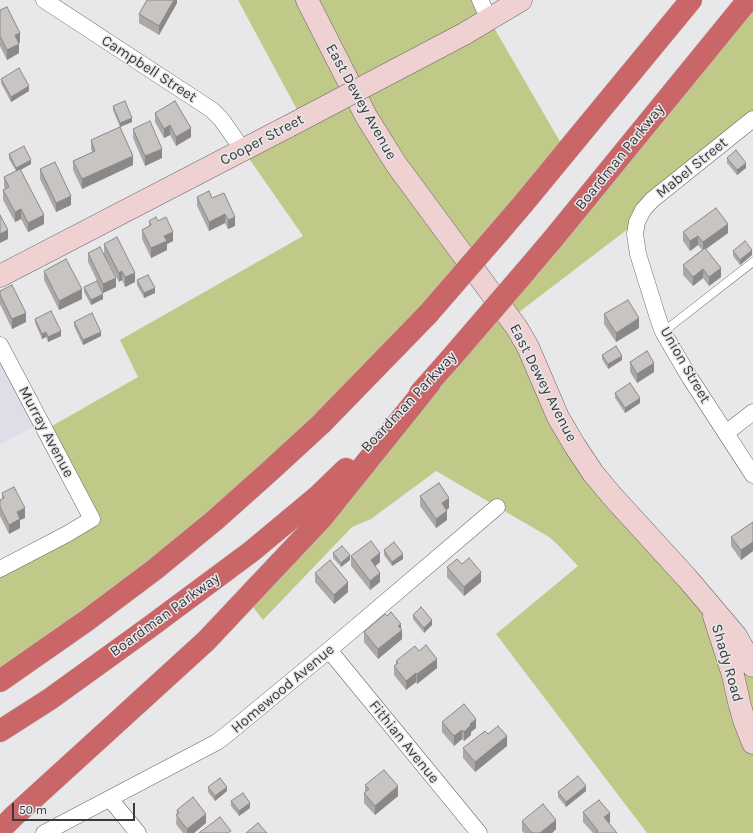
<!DOCTYPE html>
<style>
body{margin:0}
#map{position:relative;width:753px;height:833px;overflow:hidden;background:#e8e8eb;font-family:Karla,sans-serif}
canvas{display:block}
.scale{position:absolute;left:12px;top:803px;width:123px;height:18px;box-sizing:border-box;border:2px solid #3a3a3b;border-top:0;padding-left:5px;font-size:12px;line-height:14px;white-space:nowrap;color:#3a3a3b;-webkit-text-stroke:3px #e8e8eb;paint-order:stroke}
</style>
<div id="map">
<canvas width="753" height="833"></canvas>
<div class="scale">50 m</div>
</div>
<script>
const context = document.querySelector('canvas').getContext('2d');
context.lineJoin = 'round';
function paint(path, color) {
  context.fillStyle = color;
  context.fill(path, 'evenodd');
}
function shape(rows) {
  const path = new Path2D();
  for (const r of rows) {
    path.moveTo(r[0], r[1]);
    for (let i = 2; i < r.length; i += 2) path.lineTo(r[i], r[i + 1]);
  }
  return path;
}
function stroke(path, color, width, dash) {
  context.strokeStyle = color;
  context.lineWidth = width;
  context.lineCap = dash ? 'butt' : 'round';
  context.setLineDash(dash || []);
  context.stroke(path);
}
function write(font, color, halo, rows, align = 'center') {
  context.font = font + ' Karla,sans-serif';
  context.lineWidth = 3;
  context.setLineDash([]);
  context.textBaseline = 'middle';
  context.strokeStyle = halo;
  context.fillStyle = color;
  for (const [text, x, y, turn = 0] of rows) {
    context.save();
    context.translate(x, y);
    context.rotate((+turn || 0) * Math.PI / 180);
    context.textAlign = isNaN(turn) ? turn : align;
    if (halo) context.strokeText(text, 0, 0);
    context.fillText(text, 0, 0);
    context.restore();
  }
}
const built = shape([
 [0,345,41,422,0,445]
]);
const green = shape([
 [238,0,480,0,489,19,566,152,320,424,0,681,0,569,92,519,45,430,138,377,120,340,303,236,243,150,302,119],
 [753,0,753,119,637,222,510,319,558,417,753,666,753,833,647,833,496,634,578,566,557,544,549,537,436,471,371,519,352,527,263,620,246,598]
]);
const lane = shape([
 [663,332,753,262]
]);
const street = shape([
 [44,0,212,110,221,119,243,150],
 [480,0,489,19],
 [753,119,652,200,643,210,637,222,635,234,638,254,658,318,663,332,690,378,753,475],
 [0,345,92,519,67,534,0,569],
 [726,433,753,412],
 [329,650,479,833],
 [110,799,138,833],
 [44,833,217,742,225,736,329,650,497,507]
]);
const secondary = shape([
 [307,0,366,116,396,164,517,328,528,347,558,417,575,446,593,473,613,497,687,578,736,636,753,666],
 [464,34,521,0],
 [0,276,289,126],
 [714,616,733,675,739,702,744,720,753,743]
]);
const highway = shape([
 [499,232,523,204,691,0],
 [525,272,553,239,748,0],
 [420,393,451,358],
 [0,681,86,621,154,570,215,520,271,470,321,424,428,314],
 [0,731,50,699,147,629,252,551,318,496,346,469],
 [0,830,14,816,206,641,321,519,430,383]
]);
const secondaryBridge = shape([
 [289,126,464,34]
]);
const highwayBridge = shape([
 [428,314,499,232],
 [451,358,525,272]
]);
const wall = shape([
 [177,0,177,3,159,35,139,23,139,14],
 [0,10,20,42,19,43,19,53,7,60,0,46],
 [1,79,29,91,11,102,1,83],
 [113,106,132,122,120,127,133,165,82,189,73,170,73,161,92,152,91,149,91,140,120,127,113,110],
 [155,113,191,137,176,146,170,135,164,138,155,122],
 [133,129,162,158,145,166,133,138],
 [9,154,31,164,21,170,44,224,28,232,21,219,15,222,3,200,3,190,5,189,4,187,4,177,16,171,9,159],
 [727,158,746,168,737,175,727,163],
 [40,169,71,205,56,212,40,179],
 [197,197,212,198,235,226,228,229,225,223,209,231,197,206],
 [149,221,158,221,173,241,167,244,167,250,151,258,142,239,142,230,149,226],
 [683,232,728,233,706,249,721,277,709,286,703,278,693,286,683,275,683,265,702,250,698,245,690,251,683,241],
 [104,244,135,282,125,287,122,280,119,282,108,261,116,287,103,293,88,262,88,253,104,253],
 [733,251,752,255,740,265,733,256],
 [44,271,82,299,59,310,44,280],
 [137,280,155,293,144,298,137,285],
 [84,287,103,299,91,305,84,292],
 [0,291,26,322,12,329,0,304],
 [604,314,639,328,616,342,604,324],
 [35,319,61,336,48,342,46,337,42,339,35,323],
 [74,322,101,336,83,345,74,326],
 [602,355,622,360,608,369,602,359],
 [630,362,654,372,637,383,630,372],
 [615,393,640,403,625,413,615,398],
 [2,493,25,518,20,520,20,528,9,534,0,516,0,500,2,499],
 [420,496,449,508,446,510,447,520,436,528,420,506],
 [753,522,753,551,741,560,731,546,731,537],
 [384,550,403,559,392,566,384,555],
 [333,553,350,560,341,567,333,558],
 [351,556,380,562,375,566,380,582,370,590,351,566],
 [462,564,481,582,464,596,447,577,447,567],
 [315,573,348,592,334,604,315,582],
 [413,615,432,625,424,633,413,619],
 [401,628,402,639,378,659,364,642,364,632],
 [419,651,437,668,417,684,416,682,406,690,394,675,394,666,396,664,396,661],
 [442,722,476,728,471,732,471,735,464,741,462,739,454,746,442,732],
 [488,734,507,746,475,772,463,758,463,748],
 [365,785,398,796,375,815,364,803,364,793,365,792],
 [208,787,227,791,215,801,208,792],
 [586,791,566,807,558,797,558,792],
 [231,801,250,808,239,816,231,806],
 [177,810,206,823,194,833,183,833,176,824],
 [583,812,610,822,609,823,617,833,593,833,583,822],
 [522,821,556,829,552,833,524,833,522,831]
]);
const shadedWall = shape([
 [174,0,177,0,177,3,159,35,159,26],
 [20,33,20,42,15,45,15,35],
 [19,44,19,53,7,60,7,50],
 [29,86,29,91,11,102,11,97],
 [132,118,132,122,120,127,120,123],
 [170,125,170,135,164,138,164,129],
 [191,128,191,137,176,146,176,137],
 [162,149,162,158,145,166,145,156],
 [133,156,133,165,82,189,82,179],
 [31,160,31,164,16,172,16,168],
 [746,163,746,168,737,175,737,170],
 [71,196,71,205,56,212,56,203],
 [21,209,21,219,15,222,15,212],
 [225,214,225,223,209,231,209,222],
 [44,215,44,224,28,232,28,223],
 [235,217,235,226,228,229,228,220],
 [728,224,728,233,703,251,703,242],
 [8,230,8,239,0,243,0,234],
 [173,232,173,241,167,244,167,250,151,258,151,248,164,236],
 [698,236,698,245,690,251,690,241],
 [752,250,752,255,740,265,740,260],
 [721,268,721,277,709,286,709,277],
 [703,269,703,278,693,286,693,277],
 [122,271,122,280,119,282,119,273],
 [135,273,135,282,125,287,125,277],
 [116,278,116,287,103,293,103,284],
 [155,288,155,293,144,298,144,293],
 [82,289,82,299,59,310,59,301],
 [103,294,103,299,91,305,91,300],
 [26,313,26,322,12,329,12,319],
 [639,318,639,328,616,342,616,333],
 [61,331,61,336,48,342,48,337],
 [46,332,46,337,42,339,42,334],
 [101,332,101,336,83,345,83,340],
 [622,356,622,360,608,369,608,364],
 [654,363,654,372,637,383,637,374],
 [640,398,640,403,625,413,625,408],
 [449,498,449,508,442,513,442,503],
 [25,508,25,518,20,520,20,528,9,534,9,525,17,512],
 [447,511,447,520,436,528,436,519],
 [753,542,753,551,741,560,741,550],
 [380,553,380,562,371,570,371,560],
 [403,554,403,559,392,566,392,562],
 [350,555,350,560,341,567,341,563],
 [481,572,481,582,464,596,464,587],
 [380,573,380,582,370,590,370,581],
 [348,582,348,592,334,604,334,595],
 [432,620,432,625,424,633,424,628],
 [401,624,401,631,402,630,402,639,378,659,378,649,398,626],
 [437,659,437,668,417,684,417,674],
 [416,673,416,682,406,690,406,681],
 [476,719,476,728,471,732,471,735,464,741,464,732,470,724],
 [462,730,462,739,454,746,454,736],
 [507,736,507,746,475,772,475,762],
 [398,786,398,796,375,815,375,806],
 [586,786,586,791,566,807,566,802],
 [227,787,227,791,215,801,215,796],
 [250,803,250,808,239,816,239,811],
 [610,813,610,822,604,827,604,817],
 [206,814,206,823,194,833,187,833,187,829],
 [556,820,556,829,552,833,540,833]
]);
const building = shape([
 [147,0,174,0,159,26,139,14,147,0],
 [7,7,20,33,15,35,19,44,7,50,0,36,0,10,7,7],
 [19,68,29,86,11,97,1,79,19,68],
 [125,101,132,118,120,123,113,106,125,101],
 [175,101,191,128,176,137,170,125,164,129,155,113,175,101],
 [150,121,162,149,145,156,133,129,150,121],
 [120,127,133,156,82,179,73,161,95,151,91,140,120,127],
 [24,146,31,160,16,168,9,154,24,146],
 [736,150,746,163,737,170,727,158,736,150],
 [55,162,71,196,56,203,40,169,55,162],
 [20,169,44,215,28,223,21,209,15,212,3,190,9,187,4,177,20,169],
 [209,191,212,198,224,193,235,217,228,220,225,214,209,222,197,197,209,191],
 [716,208,728,224,703,242,698,236,690,241,683,232,716,208],
 [0,215,8,230,0,234,0,215],
 [156,217,158,221,166,217,173,232,164,236,167,241,151,248,142,230,151,225,149,221,156,217],
 [117,237,135,273,125,277,122,271,119,273,104,244,117,237],
 [745,241,752,250,740,260,733,251,745,241],
 [100,247,116,278,103,284,88,253,100,247],
 [705,248,721,268,709,277,703,269,693,277,683,265,705,248],
 [66,259,82,289,59,301,44,271,66,259],
 [148,275,155,288,144,293,137,280,148,275],
 [97,281,103,294,91,300,84,287,97,281],
 [12,285,26,313,12,319,0,295,0,291,12,285],
 [628,300,639,318,616,333,604,314,628,300],
 [51,311,61,331,48,337,46,332,42,334,35,319,51,311],
 [92,313,101,332,83,340,74,322,92,313],
 [616,346,622,356,608,364,602,355,616,346],
 [647,351,654,363,637,374,630,362,647,351],
 [630,383,640,398,625,408,615,393,630,383],
 [439,483,449,498,442,503,447,511,436,519,420,496,439,483],
 [14,487,25,508,17,512,20,519,9,525,0,507,0,500,4,498,2,493,14,487],
 [753,522,753,542,741,550,731,537,753,522],
 [371,541,380,553,371,560,380,573,370,581,351,556,371,541],
 [394,542,403,554,392,562,384,550,394,542],
 [342,546,350,555,341,563,333,553,342,546],
 [469,558,481,572,464,587,447,567,457,559,462,564,469,558],
 [330,560,348,582,334,595,315,573,330,560],
 [421,607,432,620,424,628,413,615,421,607],
 [391,612,401,624,398,626,402,630,378,649,364,632,385,614,387,616,391,612],
 [426,645,437,659,417,674,416,673,406,681,394,666,398,663,396,661,415,646,419,651,426,645],
 [464,704,476,719,470,724,471,725,464,732,462,730,454,736,442,722,464,704],
 [498,726,507,736,475,762,463,748,485,731,488,734,498,726],
 [384,770,398,786,375,806,364,793,369,789,365,785,384,770],
 [578,776,586,786,566,802,558,792,578,776],
 [220,778,227,787,215,796,208,787,220,778],
 [243,793,250,803,239,811,231,801,243,793],
 [193,797,206,814,187,829,176,815,179,813,177,810,193,797],
 [599,800,610,813,604,817,617,833,595,833,598,831,583,812,599,800],
 [543,804,556,820,540,833,532,833,522,821,543,804],
 [220,817,231,831,228,833,199,833,220,817],
 [258,823,267,833,246,833,258,823]
]);
const streetNames = [
 ["Campbell Street",149,69,33],
 ["East Dewey Avenue",361,102,61],
 ["Cooper Street",262,140,-28],
 ["Boardman Parkway",620,157,-51],
 ["Mabel Street",692,168,-39],
 ["Union Street",685,365,60],
 ["East Dewey Avenue",543,383,63],
 ["Boardman Parkway",409,402,-47],
 ["Murray Avenue",46,432,62],
 ["Boardman Parkway",165,615,-36],
 ["Shady Road",727,663,74],
 ["Homewood Avenue",283,689,-40],
 ["Fithian Avenue",404,742,51]
];
paint(built, '#dedee9');
paint(green, '#c0c988');
stroke(lane, '#67676a', 9);
stroke(street, '#67676a', 17);
stroke(secondary, '#67676a', 23);
stroke(highway, '#c4c4c4', 23);
stroke(lane, '#fff', 8);
stroke(street, '#fff', 16);
stroke(secondary, '#efd1d1', 22);
stroke(highway, '#ca6667', 22);
stroke(secondaryBridge, '#67676a', 23, []);
stroke(highwayBridge, '#c4c4c4', 23, []);
stroke(secondaryBridge, '#efd1d1', 22);
stroke(highwayBridge, '#ca6667', 22);
paint(wall, '#aba9a7');
paint(shadedWall, '#8b8988');
paint(building, '#c7c4c2');
stroke(building, '#8b8988', 1);
write('15px', '#3a3a3b', '#e8e8eb', streetNames);
</script>
